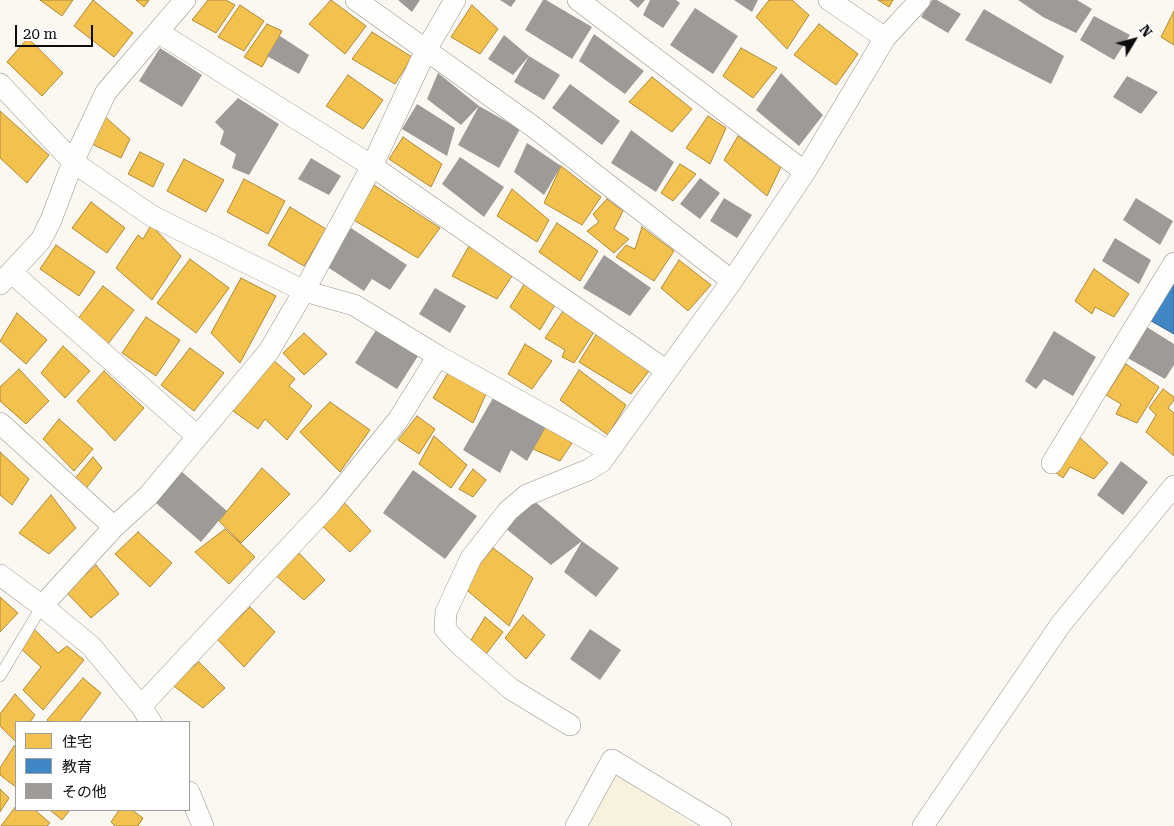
<!DOCTYPE html>
<meta charset="utf-8">
<style>
body{margin:0}
#map{position:relative;width:1174px;height:826px;overflow:hidden;background:#fbf8f2;font-family:"Roboto Serif","Noto Sans JP",serif}
canvas{display:block}
.legend{position:absolute;left:15px;top:721px;width:175px;height:90px;box-sizing:border-box;background:#fff;border:1px solid #9e9e9e;margin:0;padding:6px 9px;list-style:none;font-size:15px;color:#0d0d0d}
.legend li{display:flex;align-items:center;gap:10px;height:25px}
.legend b{width:25px;border:1px solid #9e9e9e}
.north{position:absolute;left:1109px;top:15px;width:50px;height:50px;-webkit-text-stroke:4px #fff;paint-order:stroke;rotate:53deg;font-size:14px;font-weight:700;line-height:20px;text-align:center;color:#0d0d0d}
.north::after{content:'';display:block;margin:auto;width:18px;height:22px;background:#0d0d0d;clip-path:polygon(50% 0,100% 100%,50% 72%,0 100%)}
.scale{position:absolute;left:15px;top:25px;width:78px;height:22px;box-sizing:border-box;border:2px solid #0d0d0d;border-top:0;padding-left:6px;font-size:15px;line-height:18px;white-space:nowrap;color:#0d0d0d;-webkit-text-stroke:4px #fff;paint-order:stroke}
</style>
<div id="map">
<canvas width="1174" height="826"></canvas>
<ul class="legend">
<li><b style="height:14px;background:#f2c14e"></b>住宅</li>
<li><b style="height:14px;background:#3f88c5"></b>教育</li>
<li><b style="height:14px;background:#9e9a97"></b>その他</li>
</ul>
<div class="north">N</div>
<div class="scale">20 m</div>
</div>
<script>
const context = document.querySelector('canvas').getContext('2d');
context.lineJoin = 'round';
function paint(path, color) {
  context.fillStyle = color;
  context.fill(path, 'evenodd');
}
function shape(rows) {
  const path = new Path2D();
  for (const r of rows) {
    path.moveTo(r[0], r[1]);
    for (let i = 2; i < r.length; i += 2) path.lineTo(r[i], r[i + 1]);
  }
  return path;
}
function stroke(path, color, width, dash) {
  context.strokeStyle = color;
  context.lineWidth = width;
  context.lineCap = dash ? 'butt' : 'round';
  context.setLineDash(dash || []);
  context.stroke(path);
}
const farmland = shape([
 [616,773,695,826,580,826]
]);
const homes = shape([
 [40,0,73,0,62,16,40,0],
 [93,0,133,33,114,57,74,26,93,0],
 [136,0,149,0,144,7,136,0],
 [208,0,226,0,235,5,216,33,192,20,208,0],
 [331,0,366,26,345,54,309,24,331,0],
 [769,0,792,0,809,15,787,49,756,17,769,0],
 [878,0,893,0,889,7,878,0],
 [240,5,264,21,244,51,218,37,240,5],
 [472,5,498,29,480,54,451,37,472,5],
 [1174,11,1174,45,1161,37,1174,11],
 [267,24,282,31,262,67,244,57,267,24],
 [819,24,858,54,836,85,794,55,819,24],
 [372,32,412,57,395,84,352,59,372,32],
 [28,38,63,73,42,96,7,62,28,38],
 [741,48,777,68,753,98,723,76,741,48],
 [348,75,383,100,363,129,326,106,348,75],
 [652,77,692,109,672,132,629,102,652,77],
 [0,111,49,155,27,183,0,158,0,111],
 [103,115,130,139,121,158,90,143,103,115],
 [708,116,726,128,710,164,686,148,708,116],
 [738,136,781,167,767,196,724,160,738,136],
 [403,137,442,164,431,187,389,159,403,137],
 [140,152,164,164,153,187,128,174,140,152],
 [184,159,224,180,206,212,167,191,184,159],
 [680,164,696,174,673,201,661,193,680,164],
 [561,166,601,197,582,225,544,203,561,166],
 [244,179,285,201,268,234,227,212,244,179],
 [374,185,440,228,418,258,352,219,374,185],
 [512,189,549,220,537,242,497,216,512,189],
 [607,199,623,211,614,229,629,239,614,253,587,231,599,222,593,214,607,199],
 [91,202,125,228,107,253,72,228,91,202],
 [290,207,326,229,304,266,268,245,290,207],
 [557,223,598,251,580,281,539,252,557,223],
 [151,225,181,256,152,300,116,268,138,235,143,239,151,225],
 [642,227,674,251,654,281,616,257,626,245,635,249,642,227],
 [56,245,95,272,79,296,40,269,56,245],
 [469,246,512,276,497,299,452,276,469,246],
 [190,259,229,288,196,333,157,303,190,259],
 [679,260,711,285,688,311,661,288,679,260],
 [1094,269,1129,294,1114,317,1095,307,1092,314,1075,301,1094,269],
 [241,278,276,296,240,363,211,333,241,278],
 [525,283,556,303,540,330,510,307,525,283],
 [103,286,134,310,108,344,77,320,103,286],
 [565,308,594,332,574,363,562,357,565,350,545,338,565,308],
 [17,313,47,340,26,364,0,341,17,313],
 [146,317,180,340,156,376,122,353,146,317],
 [304,333,327,354,304,375,283,353,304,333],
 [597,333,649,371,631,394,579,362,597,333],
 [525,344,552,361,532,389,508,374,525,344],
 [63,346,90,371,65,398,41,373,63,346],
 [190,348,224,373,194,411,161,385,190,348],
 [272,359,295,379,289,386,312,406,287,440,265,419,258,429,229,408,272,359],
 [1126,364,1159,387,1137,423,1116,414,1121,404,1106,395,1126,364],
 [19,369,49,401,26,424,0,401,0,387,19,369],
 [579,370,626,405,608,435,560,400,579,370],
 [104,371,144,408,115,441,77,401,104,371],
 [449,371,486,394,473,423,433,398,449,371],
 [1163,389,1174,397,1174,400,1168,408,1174,413,1174,456,1146,432,1156,415,1149,408,1163,389],
 [330,402,370,430,340,472,300,432,330,402],
 [417,416,435,429,419,454,398,440,417,416],
 [59,419,93,449,74,471,43,439,59,419],
 [546,426,572,443,560,461,533,449,546,426],
 [434,436,467,465,451,488,419,464,434,436],
 [1078,436,1108,463,1094,479,1070,467,1063,478,1051,469,1078,436],
 [0,452,29,479,12,505,0,495,0,452],
 [93,457,102,468,84,491,72,482,93,457],
 [262,468,290,494,241,543,219,521,262,468],
 [473,469,486,480,473,497,459,489,473,469],
 [51,495,76,528,49,554,19,533,51,495],
 [341,499,371,531,350,552,319,523,341,499],
 [225,529,255,557,229,584,195,552,225,529],
 [138,532,172,563,150,587,115,554,138,532],
 [294,548,325,580,304,600,274,574,294,548],
 [493,548,533,578,509,626,462,586,493,548],
 [96,565,119,594,91,618,66,592,96,565],
 [0,597,18,613,0,632,0,597],
 [250,607,275,632,244,667,217,639,250,607],
 [523,615,545,635,526,659,505,638,523,615],
 [485,617,503,632,480,662,468,645,485,617],
 [34,629,58,653,67,646,84,660,43,710,23,690,41,667,18,646,34,629],
 [199,662,225,688,203,708,171,684,199,662],
 [83,678,101,693,79,722,50,722,47,720,83,678],
 [15,694,35,715,30,722,16,722,16,742,0,726,0,714,15,694],
 [14,746,16,747,16,787,0,775,0,768,14,746],
 [0,789,9,798,0,812,0,789],
 [16,806,16,810,35,810,50,823,47,826,1,826,16,806],
 [50,810,70,810,62,820,50,810],
 [119,810,132,810,143,818,138,826,115,826,111,822,119,810]
]);
const schools = shape([
 [1174,272,1174,334,1146,318,1174,272]
]);
const building = shape([
 [398,0,420,0,412,12],
 [500,0,516,0,511,7],
 [543,0,546,0,592,27,572,59,525,30],
 [629,0,645,0,638,8],
 [650,0,676,0,680,3,663,28,643,15],
 [734,0,758,0,752,12],
 [932,0,937,0,961,14,948,33,921,17],
 [1018,0,1077,0,1092,9,1076,33,1043,17],
 [695,8,738,36,713,74,670,45],
 [984,9,1064,56,1051,84,965,40],
 [1094,16,1130,35,1114,60,1080,40],
 [594,34,644,71,625,94,579,61],
 [504,35,529,56,513,75,488,59],
 [280,36,309,55,299,74,267,56],
 [160,48,202,75,182,107,139,81],
 [529,56,560,75,544,100,514,82],
 [438,73,479,106,461,125,427,99],
 [781,73,823,115,799,146,756,110],
 [1127,76,1158,92,1141,114,1113,97],
 [570,84,620,121,602,145,552,108],
 [238,98,279,124,249,175,232,168,236,154,220,144,224,131,215,122],
 [417,104,455,128,447,156,402,129],
 [479,106,520,129,499,168,458,145],
 [631,130,674,162,656,192,611,163],
 [527,143,561,166,544,195,514,172],
 [460,157,504,187,484,217,442,184],
 [311,158,341,176,329,195,298,179],
 [700,178,720,193,700,219,680,204],
 [724,198,752,215,737,238,710,221],
 [1136,198,1173,221,1160,245,1123,220],
 [351,228,407,265,390,290,372,279,364,291,326,266],
 [1115,238,1151,260,1139,284,1102,261],
 [604,255,651,288,630,316,583,288],
 [435,288,466,306,450,333,419,314],
 [1142,324,1174,344,1174,365,1165,379,1124,356],
 [376,330,418,356,397,389,355,363],
 [1054,331,1096,357,1073,396,1044,379,1036,389,1025,381],
 [493,398,546,426,527,461,511,450,500,473,463,450],
 [1121,461,1148,482,1123,515,1097,495],
 [174,465,227,511,201,542,148,496],
 [413,470,477,516,445,559,383,513],
 [527,495,582,541,551,565,505,528],
 [582,541,619,568,596,597,564,572],
 [590,629,621,650,600,680,570,659]
]);
const lane = shape([
 [0,676,42,606]
]);
const street = shape([
 [356,0,535,128,732,281],
 [578,0,805,172],
 [829,0,885,38],
 [158,32,372,166,667,371],
 [0,84,73,162,152,216,304,291,354,305,438,356,609,451,732,281,805,172,885,38,920,0],
 [11,272,197,436],
 [0,284,41,240,51,220,73,162,106,92,185,0],
 [0,423,114,527],
 [1052,463,1174,263],
 [0,575,42,606,91,646,141,706],
 [42,606,114,527,148,496,269,351,304,291,372,166,426,50,455,0],
 [151,722,141,706,329,505,398,420,438,356],
 [570,725,511,689,459,644,445,629,446,612,471,558,508,511,527,495,588,470,601,462,609,451],
 [189,792,203,826],
 [576,826,612,760,721,826],
 [923,826,1061,624,1174,486]
]);
paint(farmland, '#f8f1de');
paint(homes, '#f2c14e');
stroke(homes, '#ad8b3a', 1);
paint(schools, '#3f88c5');
stroke(schools, '#30638e', 1);
paint(building, '#9e9a97');
stroke(lane, '#949390', 12);
stroke(street, '#949390', 22);
stroke(lane, '#fefefd', 11);
stroke(street, '#fefefd', 21);
</script>
